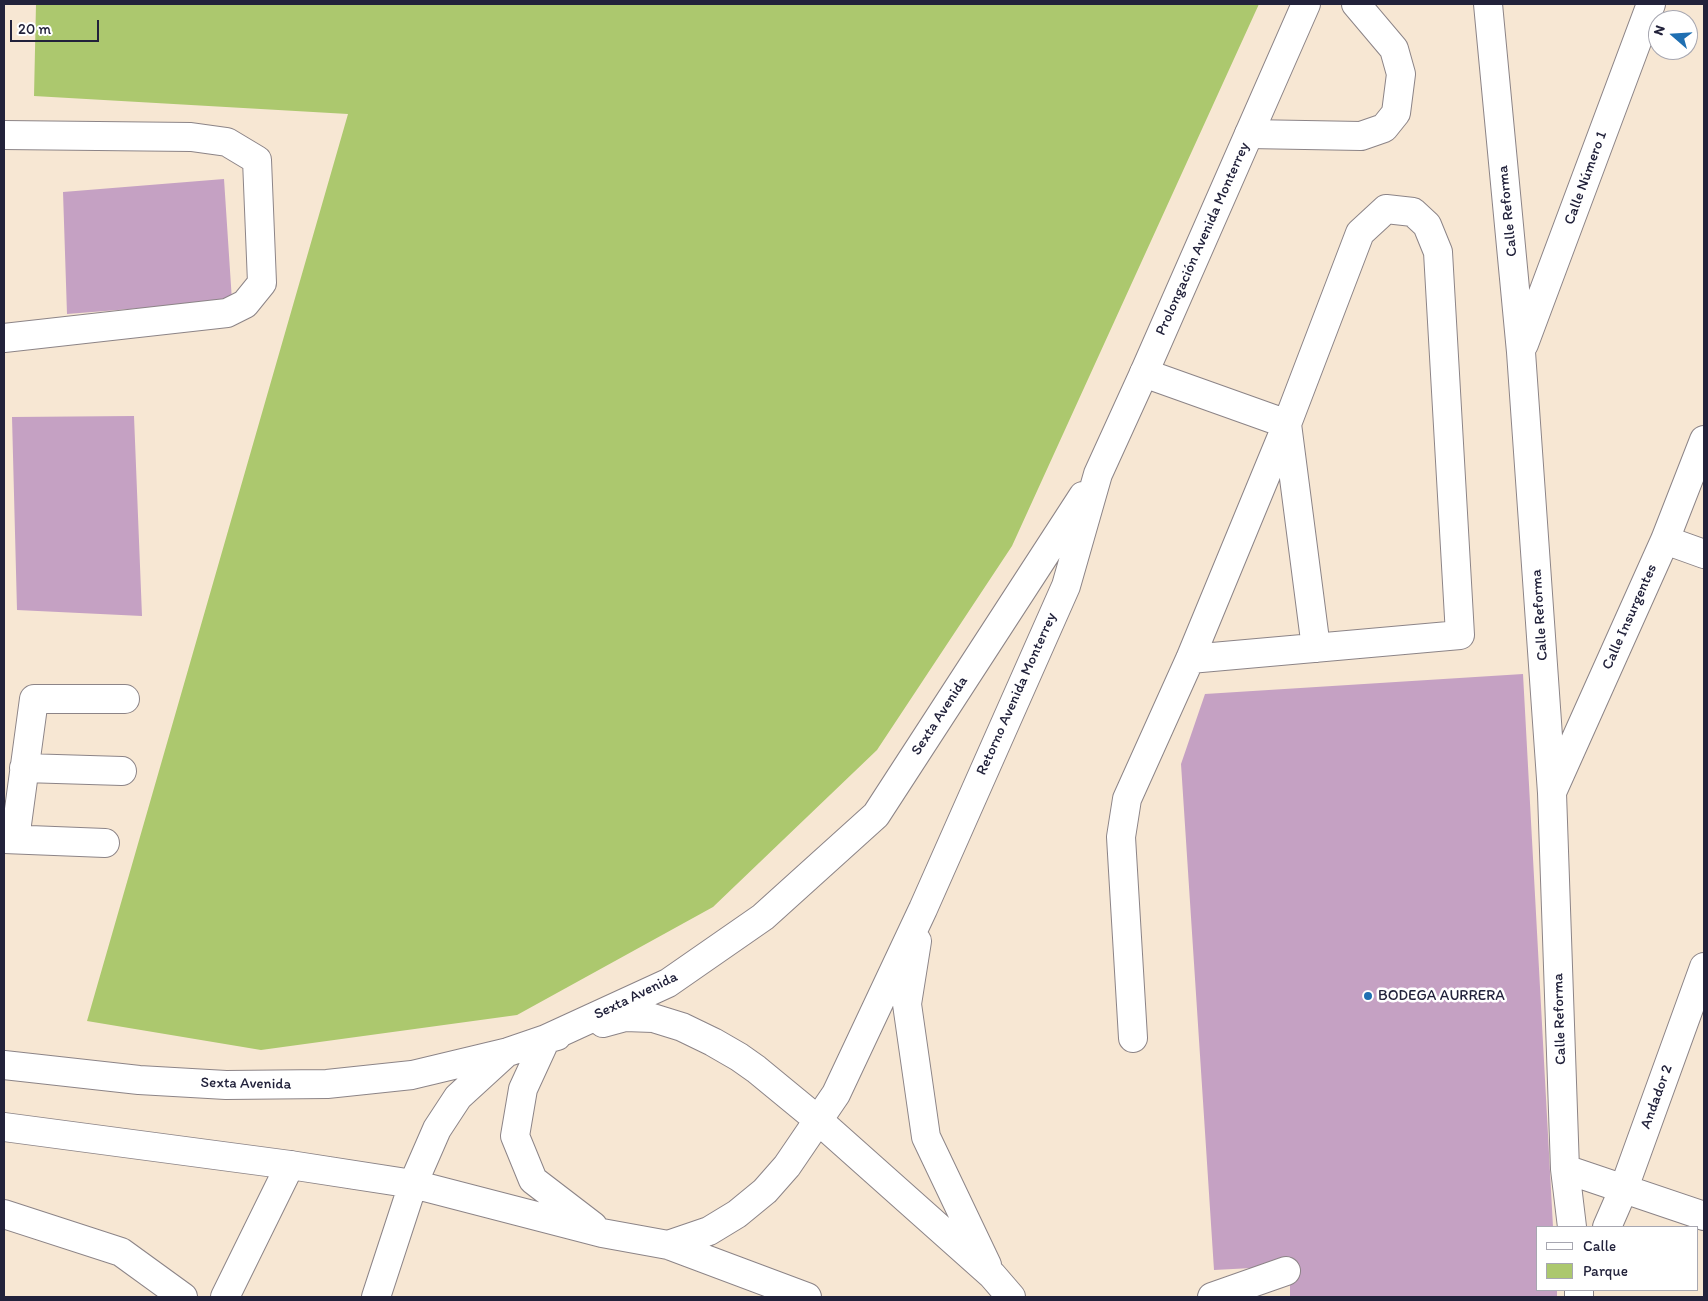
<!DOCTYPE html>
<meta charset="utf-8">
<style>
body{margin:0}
#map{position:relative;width:1708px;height:1301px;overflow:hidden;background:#f7e7d3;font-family:Itim,sans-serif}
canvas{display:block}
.frame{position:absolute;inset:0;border:5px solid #22223b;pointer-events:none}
.legend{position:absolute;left:1536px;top:1226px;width:162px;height:65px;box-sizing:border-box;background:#fff;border:1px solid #a7a7b1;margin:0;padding:6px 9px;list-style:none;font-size:15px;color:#22223b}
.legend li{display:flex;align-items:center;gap:10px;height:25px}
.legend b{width:25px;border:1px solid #a7a7b1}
.north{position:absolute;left:1648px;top:10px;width:50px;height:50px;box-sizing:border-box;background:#fff;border:1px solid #a7a7b1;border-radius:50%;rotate:289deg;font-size:14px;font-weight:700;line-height:20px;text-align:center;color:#22223b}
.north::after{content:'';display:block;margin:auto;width:18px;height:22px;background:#1f6fb2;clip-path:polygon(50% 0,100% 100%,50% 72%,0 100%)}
.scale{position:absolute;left:10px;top:20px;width:89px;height:22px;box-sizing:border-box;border:2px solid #22223b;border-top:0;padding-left:6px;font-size:15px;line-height:18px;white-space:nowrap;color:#22223b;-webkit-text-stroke:4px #fff;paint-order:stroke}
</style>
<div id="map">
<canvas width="1708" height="1301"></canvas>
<div class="frame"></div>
<ul class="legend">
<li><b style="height:6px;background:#fff"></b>Calle</li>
<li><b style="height:14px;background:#acc86e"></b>Parque</li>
</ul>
<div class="north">N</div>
<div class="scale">20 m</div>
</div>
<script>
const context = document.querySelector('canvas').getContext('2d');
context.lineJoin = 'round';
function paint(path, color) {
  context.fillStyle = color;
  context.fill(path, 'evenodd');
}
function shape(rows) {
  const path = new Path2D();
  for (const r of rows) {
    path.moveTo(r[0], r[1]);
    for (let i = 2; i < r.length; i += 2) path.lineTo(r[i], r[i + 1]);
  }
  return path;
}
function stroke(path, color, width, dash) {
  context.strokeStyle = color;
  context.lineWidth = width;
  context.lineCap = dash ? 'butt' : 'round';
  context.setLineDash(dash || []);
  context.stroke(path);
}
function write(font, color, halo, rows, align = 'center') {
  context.font = font + ' Itim,sans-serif';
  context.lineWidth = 5;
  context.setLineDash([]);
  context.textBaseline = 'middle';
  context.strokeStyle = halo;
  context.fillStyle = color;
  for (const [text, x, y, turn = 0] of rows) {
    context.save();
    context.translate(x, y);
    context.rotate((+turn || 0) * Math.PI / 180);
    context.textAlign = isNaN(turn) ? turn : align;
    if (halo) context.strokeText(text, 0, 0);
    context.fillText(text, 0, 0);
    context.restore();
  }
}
const green = shape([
 [36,4,1259,4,1012,546,877,750,713,907,517,1015,261,1050,87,1021,348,114,34,96]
]);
const building = shape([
 [224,179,232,301,67,314,63,192],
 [134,416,142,616,17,610,12,417],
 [1523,674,1553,1227,1537,1227,1537,1290,1557,1290,1557,1297,1290,1297,1290,1266,1214,1270,1181,764,1205,694]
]);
const minor = shape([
 [1488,4,1521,352,1552,793,1565,1169,1572,1227],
 [1249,134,1361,136,1384,128,1396,113,1401,74,1394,49,1356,4],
 [4,135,191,137,227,142,257,160,262,283,245,304,227,313,4,338],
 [1524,344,1651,4],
 [1144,373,1287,424,1316,648],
 [1665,540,1704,554],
 [24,768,122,771],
 [1553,790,1665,540,1704,440],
 [4,839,105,843],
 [15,839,34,699,125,699],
 [1133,1038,1121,837,1127,799,1190,659,1287,424,1360,233,1386,209,1413,212,1427,225,1438,252,1460,635,1190,659],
 [1565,1169,1704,1216],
 [4,1214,121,1252,183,1297],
 [1607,1227,1624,1188,1704,967],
 [1579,1290,1579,1297],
 [225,1297,290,1165],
 [1212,1297,1286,1271]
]);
const major = shape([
 [917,941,907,1004,926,1137,987,1265],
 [603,1023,625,1017,653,1018,682,1027,713,1042,739,1057,756,1069,818,1120,992,1275,1011,1297],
 [557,1036,546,1039,523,1089,515,1136,533,1180,593,1226],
 [4,1065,139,1080,226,1085,327,1084,412,1075,508,1052,546,1039,668,983,763,917,876,815,1083,496],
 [4,1127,290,1165,413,1184,602,1233,668,1245,807,1297],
 [668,1245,709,1231,737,1214,765,1191,787,1166,836,1094,923,909,1066,586,1098,474,1144,373,1306,4],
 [376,1297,413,1184,437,1129,458,1097,505,1054]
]);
const markers = [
 [1368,996,5,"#1f6fb2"]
];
const streetNames = [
 ["Calle Número 1",1586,178,-70],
 ["Calle Reforma",1508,211,-96],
 ["Prolongación Avenida Monterrey",1203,239,-66],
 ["Calle Reforma",1540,615,-94],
 ["Calle Insurgentes",1630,617,-66],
 ["Retorno Avenida Monterrey",1017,694,-66],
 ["Sexta Avenida",940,716,-57],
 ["Sexta Avenida",636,996,-26],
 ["Calle Reforma",1560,1019,-92],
 ["Sexta Avenida",246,1084,1],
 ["Andador 2",1657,1097,-70]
];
const poiNames = [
 ["BODEGA AURRERA",1378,996]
];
paint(green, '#acc86e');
paint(building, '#c5a1c3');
stroke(minor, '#8c8487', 30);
stroke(major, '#8c8487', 30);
stroke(minor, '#fff', 28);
stroke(major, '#fff', 28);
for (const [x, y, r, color] of markers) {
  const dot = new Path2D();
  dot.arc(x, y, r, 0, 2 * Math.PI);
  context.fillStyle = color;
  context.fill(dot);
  stroke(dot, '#fff', 2);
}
write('15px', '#22223b', '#fff', streetNames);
write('15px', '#22223b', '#fff', poiNames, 'left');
</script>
